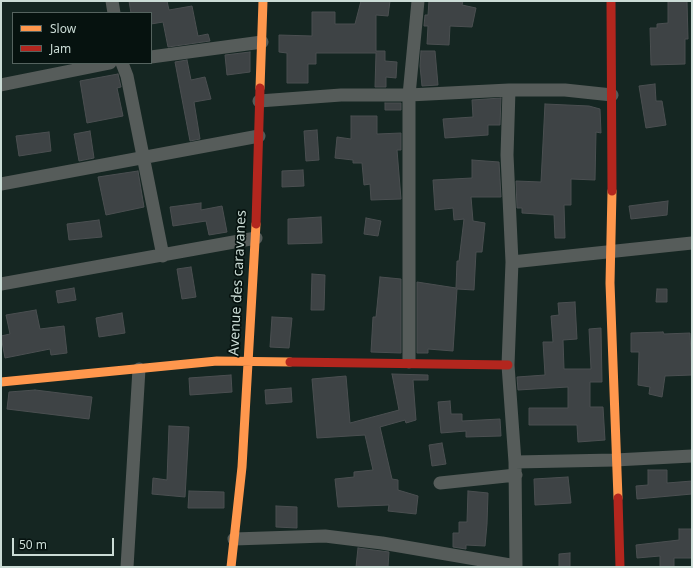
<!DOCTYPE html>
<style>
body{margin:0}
#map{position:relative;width:693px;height:568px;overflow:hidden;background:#152622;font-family:"Noto Sans",sans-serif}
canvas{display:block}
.frame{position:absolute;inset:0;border:2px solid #cbdcd6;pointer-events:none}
.legend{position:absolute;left:12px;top:12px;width:140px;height:52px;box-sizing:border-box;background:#06120f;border:1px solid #55635f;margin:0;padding:5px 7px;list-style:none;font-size:12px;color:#cbdcd6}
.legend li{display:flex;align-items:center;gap:8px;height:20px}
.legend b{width:20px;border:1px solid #55635f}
.scale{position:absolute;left:12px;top:538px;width:102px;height:18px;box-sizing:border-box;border:2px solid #cbdcd6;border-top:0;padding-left:5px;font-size:12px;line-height:14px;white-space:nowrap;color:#cbdcd6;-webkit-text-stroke:3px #06120f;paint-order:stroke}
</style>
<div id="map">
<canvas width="693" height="568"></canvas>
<div class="frame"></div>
<ul class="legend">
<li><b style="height:5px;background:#ff974d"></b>Slow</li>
<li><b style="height:5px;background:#b3261e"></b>Jam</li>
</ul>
<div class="scale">50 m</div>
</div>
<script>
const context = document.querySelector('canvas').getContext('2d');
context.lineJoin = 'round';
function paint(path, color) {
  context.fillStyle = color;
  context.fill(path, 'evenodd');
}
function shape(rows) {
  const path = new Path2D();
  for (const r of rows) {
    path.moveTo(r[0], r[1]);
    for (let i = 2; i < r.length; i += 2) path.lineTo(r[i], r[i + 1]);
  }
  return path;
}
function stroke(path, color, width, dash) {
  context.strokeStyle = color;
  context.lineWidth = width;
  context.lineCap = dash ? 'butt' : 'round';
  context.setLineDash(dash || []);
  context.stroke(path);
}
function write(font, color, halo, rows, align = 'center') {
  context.font = font + ' "Noto Sans",sans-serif';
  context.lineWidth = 3.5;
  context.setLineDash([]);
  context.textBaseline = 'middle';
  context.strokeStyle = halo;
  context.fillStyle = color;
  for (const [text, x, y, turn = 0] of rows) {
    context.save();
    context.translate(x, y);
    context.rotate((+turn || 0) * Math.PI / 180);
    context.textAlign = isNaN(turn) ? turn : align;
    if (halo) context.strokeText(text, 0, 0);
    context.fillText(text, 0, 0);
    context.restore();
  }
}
const building = shape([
 [129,1,167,1,169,10,192,6,198,36,208,34,210,41,168,47,163,22,151,24,151,13,131,13,129,1],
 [361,1,390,1,388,16,376,15,376,51,385,51,385,61,397,62,396,78,386,77,386,87,375,87,376,53,316,53,316,64,308,64,308,83,287,83,287,53,279,52,279,35,312,36,312,12,335,12,335,24,355,24,361,1],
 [429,1,463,1,462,5,476,8,472,27,450,26,449,45,427,44,428,26,424,26,425,15,428,15,429,1],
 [668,1,687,1,688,39,685,39,685,64,651,65,650,28,657,28,657,24,668,23,668,1],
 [421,51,435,51,438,85,422,86,420,66,421,51],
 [250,52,250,72,227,75,225,55,250,52],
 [187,60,191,80,205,77,211,99,194,102,200,139,190,141,175,62,187,60],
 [118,74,121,87,117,88,123,116,87,123,80,81,118,74],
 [655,84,656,101,662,101,666,125,646,128,639,86,655,84],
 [501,98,500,125,488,125,488,135,445,138,443,119,473,117,472,100,501,98],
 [385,103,401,103,401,110,385,110,385,103],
 [545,104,589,106,600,109,601,133,596,132,595,180,571,179,571,205,564,205,565,238,555,238,554,215,522,213,522,208,517,208,516,181,541,182,545,104],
 [351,116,377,116,377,134,401,133,401,150,397,150,401,199,371,200,370,184,364,185,362,163,353,163,353,160,335,158,337,137,351,139,351,116],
 [317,130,319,160,306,161,304,131,317,130],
 [90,131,94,158,79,161,74,134,90,131],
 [49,132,51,151,19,156,16,136,49,132],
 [472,160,499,162,501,197,471,197,473,221,485,223,482,252,476,252,474,290,457,289,453,351,428,349,428,353,417,353,417,282,456,288,457,261,459,261,464,219,454,220,453,208,435,210,433,180,472,178,472,160],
 [303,170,304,186,282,187,282,171,303,170],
 [138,171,144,207,106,215,98,177,138,171],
 [668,201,667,215,631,219,629,206,668,201],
 [201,203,201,210,222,206,227,232,209,235,206,221,173,226,170,207,201,203],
 [321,217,322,243,288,244,288,219,321,217],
 [366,218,381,221,378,236,364,234,366,218],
 [99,220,102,237,69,240,67,224,99,220],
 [191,267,196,297,182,299,177,269,191,267],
 [312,274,325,275,324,310,311,310,312,274],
 [380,277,401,279,401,353,371,352,373,317,376,317,380,277],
 [74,288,76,300,58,303,56,291,74,288],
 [657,289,667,289,667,302,656,302,657,289],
 [575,302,577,339,563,340,564,369,591,369,589,329,601,328,602,382,590,382,590,407,603,407,605,440,578,442,577,425,529,425,529,408,568,408,568,387,518,390,517,377,545,375,543,342,553,342,551,316,559,315,558,303,575,302],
 [36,310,40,329,64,326,67,353,51,355,50,349,5,358,1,336,10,334,6,315,36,310],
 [122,313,125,333,99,337,96,318,122,313],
 [272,317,292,318,289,348,270,347,272,317],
 [663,332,664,334,690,333,692,375,665,376,662,397,649,394,650,387,638,385,639,352,631,352,631,333,663,332],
 [392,374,428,375,428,380,413,380,416,420,406,423,405,420,380,427,392,479,398,480,398,490,418,496,416,514,388,511,389,505,338,507,335,479,354,477,354,472,373,470,365,435,317,438,312,379,346,376,350,423,399,410,392,374],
 [231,375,232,392,190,395,189,378,231,375],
 [291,388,292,402,266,404,265,390,291,388],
 [35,390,92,397,89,419,7,409,9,392,35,390],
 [450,401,451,414,462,414,462,421,500,419,501,436,466,437,466,431,441,433,438,402,450,401],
 [169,426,189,427,185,497,152,494,153,478,167,480,169,426],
 [442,443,446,464,432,466,429,445,442,443],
 [648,470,667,470,667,483,692,481,692,494,637,499,636,486,648,485,648,470],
 [568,477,571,503,535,505,534,479,568,477],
 [189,491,224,492,224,508,188,508,189,491],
 [468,491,488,493,487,524,485,546,466,545,466,549,453,547,453,533,459,533,459,522,467,522,468,491],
 [276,506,297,507,297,528,276,527,276,506],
 [679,529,692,529,692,558,674,558,674,567,660,567,660,556,637,558,636,545,679,540,679,529],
 [358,548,389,552,388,567,356,567,358,548],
 [570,553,570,567,559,567,559,554,570,553]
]);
const street = shape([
 [112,1,114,13],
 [151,57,262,42],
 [122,63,127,76,163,256],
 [1,85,110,63],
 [509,90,507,155,512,262,508,365,515,462,516,567],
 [259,101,341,95,409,95,509,90,565,90,612,95],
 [1,184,259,136],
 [512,262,692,243],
 [1,284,256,238],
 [409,362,409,95,418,1],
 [515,462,615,460,692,456],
 [440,483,516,475],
 [234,539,325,536,382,543,516,566],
 [127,567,139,369]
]);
const slow = shape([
 [260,88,263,1],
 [612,191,610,283,618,498],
 [1,382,217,361,290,362],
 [231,567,242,467,256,224]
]);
const jam = shape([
 [611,1,612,191],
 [256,224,260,88],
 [290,362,508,365],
 [618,498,620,567]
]);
const streetNames = [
 ["Avenue des caravanes",238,283,-87]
];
paint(building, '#3e4345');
stroke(building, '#4b4f51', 1);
stroke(street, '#565c5a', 13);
stroke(slow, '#ff974d', 9);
stroke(jam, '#b3261e', 9);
write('14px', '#cbdcd6', '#06120f', streetNames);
</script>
